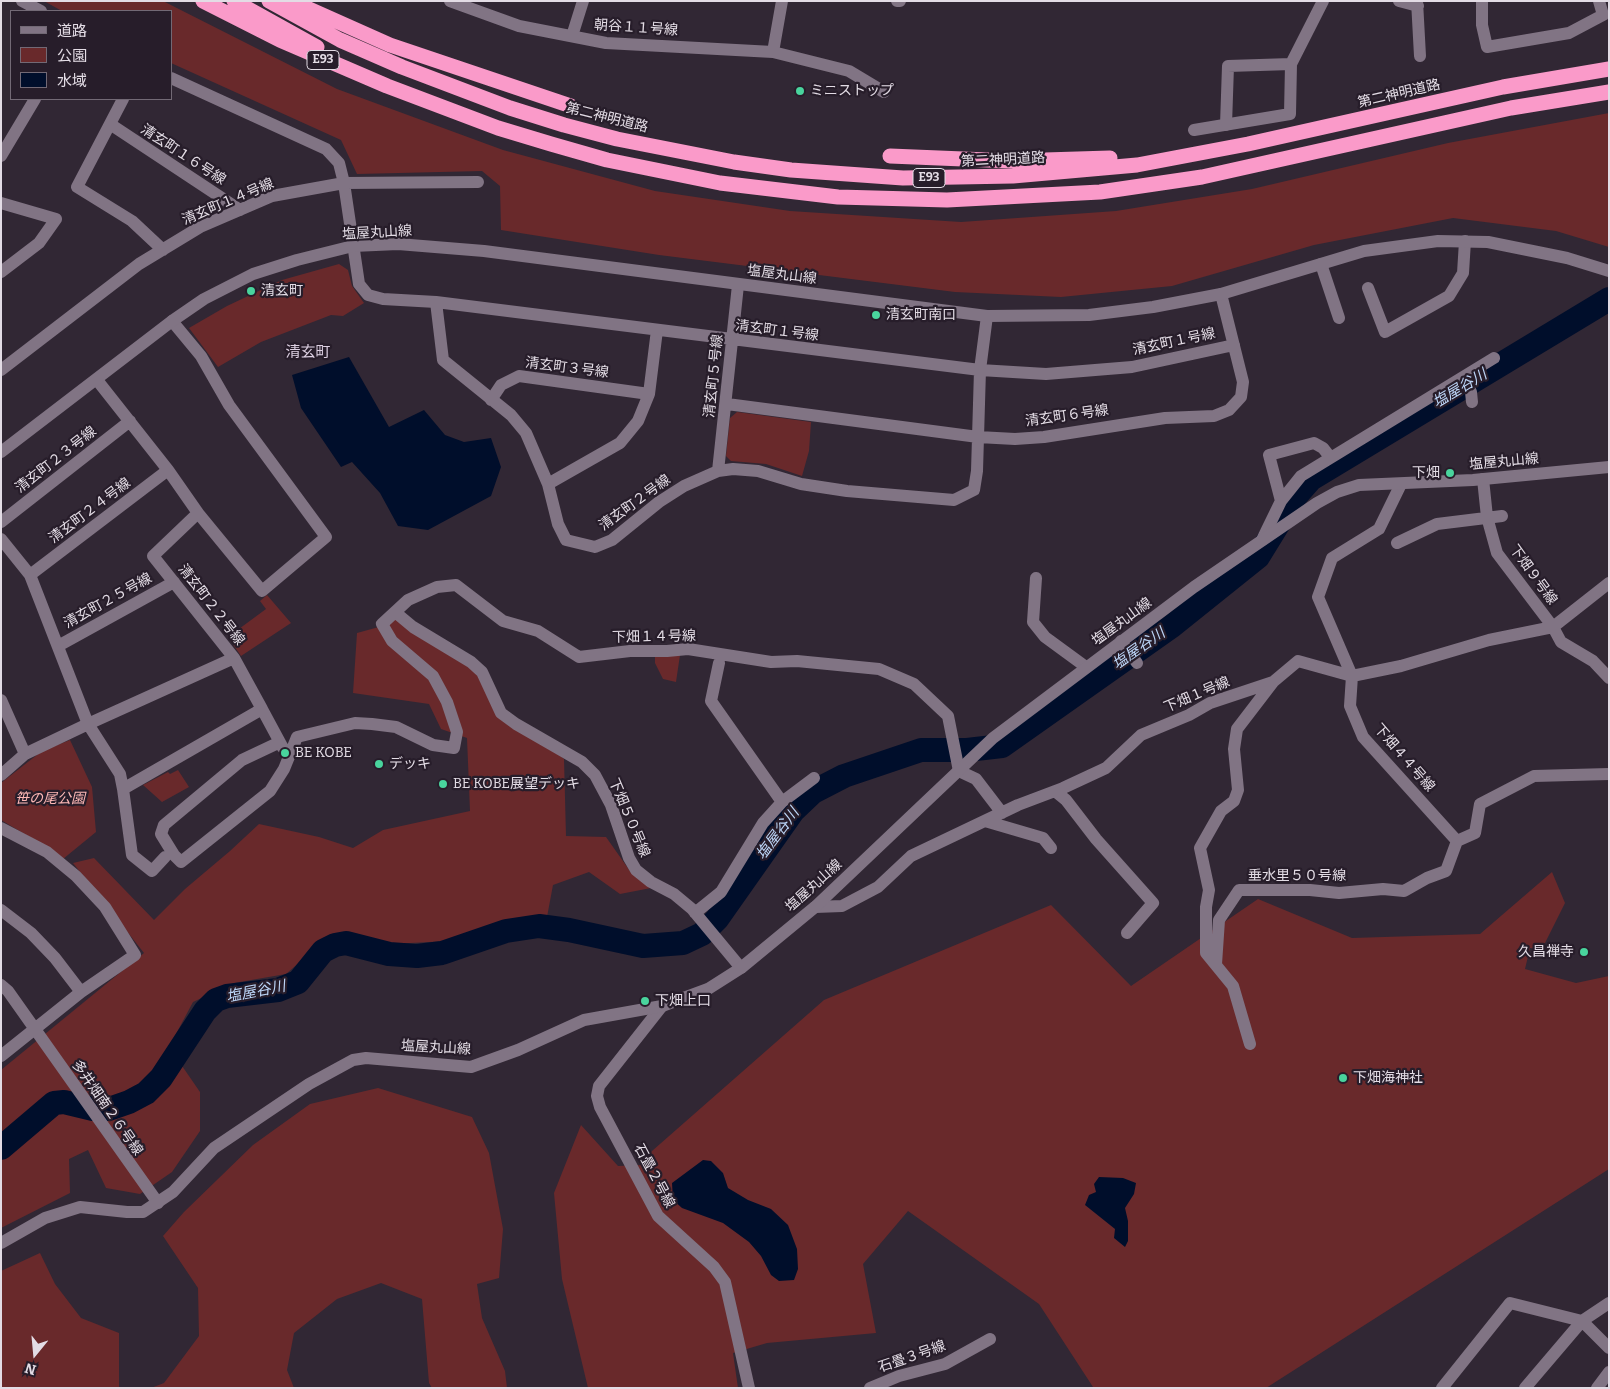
<!DOCTYPE html>
<meta charset="utf-8">
<style>
body{margin:0}
#map{position:relative;width:1610px;height:1389px;overflow:hidden;background:#312734;font-family:Bitter,"Noto Sans JP",serif}
canvas{display:block}
.frame{position:absolute;inset:0;border:2px solid #e3dce5;pointer-events:none}
.legend{position:absolute;left:10px;top:10px;width:162px;height:90px;box-sizing:border-box;background:#271d2a;border:1px solid #726975;margin:0;padding:6px 9px;list-style:none;font-size:15px;color:#e3dce5}
.legend li{display:flex;align-items:center;gap:10px;height:25px}
.legend b{width:25px;border:1px solid #726975}
.north{position:absolute;left:10px;top:1329px;width:50px;height:50px;-webkit-text-stroke:4px #271d2a;paint-order:stroke;rotate:197deg;font-size:14px;font-weight:700;line-height:20px;text-align:center;color:#e3dce5}
.north::after{content:'';display:block;margin:auto;width:18px;height:22px;background:#e3dce5;clip-path:polygon(50% 0,100% 100%,50% 72%,0 100%)}
</style>
<div id="map">
<canvas width="1610" height="1389"></canvas>
<div class="frame"></div>
<ul class="legend">
<li><b style="height:6px;background:#817484"></b>道路</li>
<li><b style="height:14px;background:#69292b"></b>公園</li>
<li><b style="height:14px;background:#000e2b"></b>水域</li>
</ul>
<div class="north">N</div>
</div>
<script>
const context = document.querySelector('canvas').getContext('2d');
context.lineJoin = 'round';
function paint(path, color) {
  context.fillStyle = color;
  context.fill(path, 'evenodd');
}
function shape(rows) {
  const path = new Path2D();
  for (const r of rows) {
    path.moveTo(r[0], r[1]);
    for (let i = 2; i < r.length; i += 2) path.lineTo(r[i], r[i + 1]);
  }
  return path;
}
function stroke(path, color, width, dash) {
  context.strokeStyle = color;
  context.lineWidth = width;
  context.lineCap = dash ? 'butt' : 'round';
  context.setLineDash(dash || []);
  context.stroke(path);
}
function write(font, color, halo, rows, align = 'center') {
  context.font = font + ' Bitter,"Noto Sans JP",serif';
  context.lineWidth = 4.5;
  context.setLineDash([]);
  context.textBaseline = 'middle';
  context.strokeStyle = halo;
  context.fillStyle = color;
  for (const [text, x, y, turn = 0] of rows) {
    context.save();
    context.translate(x, y);
    context.rotate((+turn || 0) * Math.PI / 180);
    context.textAlign = isNaN(turn) ? turn : align;
    if (halo) context.strokeText(text, 0, 0);
    context.fillText(text, 0, 0);
    context.restore();
  }
}
const green = shape([
 [44,1,163,1,337,89,503,150,655,191,790,211,961,222,1116,211,1252,189,1448,143,1609,113,1609,247,1556,231,1453,218,1314,245,1172,286,1061,297,955,292,659,255,501,230,500,186,482,171,357,174,341,140,171,63,171,11,62,11],
 [339,264,348,270,352,286,364,303,343,316,331,315,261,342,218,367,189,328,227,306,282,280],
 [737,412,811,422,809,451,802,476,766,464,731,461,726,456,730,418],
 [267,595,291,623,241,656,228,637,266,609,260,601],
 [395,616,451,653,477,674,496,714,555,751,564,759,566,836,606,837,630,871,651,888,620,894,589,872,553,885,547,917,448,941,391,944,331,935,286,974,234,983,193,1002,169,1047,200,1092,200,1131,172,1172,140,1194,106,1188,88,1150,69,1159,70,1193,1,1228,1,1070,144,953,73,863,94,858,154,920,185,889,230,851,259,824,319,837,353,848,383,830,470,811,467,738,441,729,429,704,353,693,357,633,386,625],
 [655,651,680,655,676,682,663,679,655,663],
 [70,740,92,787,96,832,63,859,48,848,1,820,1,783,42,751],
 [178,770,189,787,162,802,143,785,168,772,170,774],
 [1552,872,1565,903,1542,949,1530,948,1525,969,1576,983,1609,976,1609,1169,1266,1388,1093,1387,1039,1304,908,1211,863,1264,876,1333,767,1343,733,1353,738,1388,588,1388,562,1279,554,1193,581,1125,618,1166,642,1165,652,1151,824,1000,1051,905,1131,986,1258,899,1352,938,1480,934],
 [378,1088,472,1117,489,1153,503,1229,499,1278,477,1284,482,1318,505,1371,507,1388,432,1388,429,1383,422,1299,381,1283,337,1299,294,1333,287,1370,294,1388,151,1388,164,1383,199,1336,198,1288,163,1236,184,1212,253,1145,310,1104],
 [40,1253,55,1284,81,1318,119,1333,119,1388,1,1388,1,1271]
]);
const water = shape([
 [349,357,389,427,424,410,445,435,464,442,491,438,501,467,491,496,428,530,398,526,380,493,352,462,341,467,301,408,292,375],
 [703,1160,711,1161,723,1173,728,1188,748,1200,771,1209,788,1225,797,1249,798,1269,794,1280,779,1281,771,1275,761,1256,749,1242,723,1223,682,1208,673,1200,672,1183],
 [1099,1177,1123,1178,1136,1183,1134,1194,1125,1208,1128,1221,1128,1241,1125,1247,1114,1238,1115,1229,1085,1205,1089,1195,1096,1192,1094,1184]
]);
const river = shape([
 [1,1148,54,1103,64,1102,93,1109,109,1109,129,1102,146,1093,161,1078,205,1011,216,1000,227,996,278,990,298,982,323,951,335,945,346,943,389,954,417,956,442,953,506,931,539,926,569,930,643,946,683,943,702,934,717,919,793,811,813,792,844,776,921,750,967,750,1002,746,1172,626,1258,557,1295,497,1311,479,1609,299]
]);
const minor = shape([
 [22,1,41,11],
 [450,1,519,26,606,43,773,52,782,1],
 [897,1,900,1],
 [1399,1,1418,6],
 [1417,1,1420,56],
 [1482,1,1482,25,1487,47,1569,33,1603,15,1599,1],
 [572,36,583,1],
 [773,52,849,71,884,92],
 [171,78,326,149,339,163,344,183,359,284,368,295,383,299,436,302,980,370,1046,374,1132,367,1234,345],
 [123,99,77,187,132,221,163,250],
 [110,124,240,210],
 [1226,125,1228,66,1291,64],
 [1194,130,1290,114,1291,64,1323,1],
 [1,156,35,99],
 [1,203,56,219,39,243,1,272],
 [1321,264,1339,318],
 [1368,288,1385,332,1449,296,1463,273,1465,241],
 [436,302,443,360,511,415,526,433,548,484,558,524,566,540,595,547,612,540,659,502,684,486,718,471,733,469,758,471,801,484,847,491,954,500,974,490,977,471,980,370,987,316],
 [172,321,201,356,229,405,326,537,262,591,198,513],
 [1,370,139,264,200,227,272,196,344,183,478,182],
 [1463,378,1471,392,1472,402],
 [491,400,501,385,519,376,649,394],
 [727,404,978,437,1015,439,1044,437,1165,418,1214,416,1229,410,1241,397,1243,382,1221,294],
 [718,471,738,285],
 [1483,479,1487,517,1497,553,1553,627,1561,642,1593,661,1609,678],
 [548,484,620,443,638,421,649,394,657,330],
 [1401,484,1379,529,1332,558,1318,597,1352,676,1350,706,1363,737,1457,841],
 [1281,501,1269,455,1314,443,1323,448,1330,457],
 [1,522,130,421],
 [1,539,30,575,88,724,234,658,153,556,198,513,168,470,97,380],
 [1262,540,1281,501,1301,476,1494,358],
 [1397,543,1437,524,1502,516],
 [30,575,168,470],
 [1036,578,1033,622,1045,637,1086,667],
 [395,612,413,627,471,662,482,672,501,713,516,724,582,762,595,775,611,805,629,858,636,870,651,882,674,894,692,909,741,968],
 [1121,641,1137,663],
 [58,646,174,582],
 [719,663,711,701,782,802],
 [1,700,25,754],
 [262,709,283,748],
 [278,743,242,760,164,825,161,834,174,855,181,862,270,791,284,769,297,737,355,723,372,724,396,727,433,745,454,748,457,732,447,702,433,676,392,641,382,624,408,600,437,587,456,585,503,621,538,631,579,657,630,651,667,651,688,649,771,662,797,661,879,669,914,684,948,716,959,771,976,779,1002,813],
 [1,775,25,754,88,724,120,774,123,789,262,709,234,658],
 [123,789,132,855,152,871,165,857],
 [1055,791,1066,800,1096,839,1153,903,1127,933],
 [985,821,1043,838,1051,848],
 [1,828,47,852,76,876,105,907,135,955,81,992,1,1056],
 [815,907,842,906,878,887,911,856,1018,805,1063,788,1106,768,1141,735,1189,715,1210,703,1273,682,1298,661,1352,676,1401,666,1489,640,1553,627,1609,583],
 [1,910,31,933,55,958,81,992],
 [695,913,721,892,763,823,782,802,814,778],
 [1216,964,1219,920,1239,890,1310,890,1339,893,1383,889,1404,891,1427,878,1446,871,1457,841,1475,833,1480,804,1534,776,1609,774],
 [1,985,8,991,158,1203],
 [662,1006,599,1086,597,1096,600,1107,658,1216,714,1267,725,1282,749,1388],
 [1250,1044,1233,986,1206,953,1206,907,1209,890,1200,848,1221,811,1234,801,1238,790,1234,749,1237,729,1273,682],
 [1582,1321,1609,1348],
 [870,1388,899,1376,945,1364,990,1339],
 [1442,1388,1510,1303,1582,1321],
 [1525,1388,1582,1321,1609,1303],
 [1597,1388,1609,1372]
]);
const tertiary = shape([
 [1,452,172,321,204,299,253,274,297,260,353,246,398,244,484,251,987,316,1089,315,1153,307,1221,294,1364,251,1438,241,1488,242,1567,258,1609,271],
 [1,1243,45,1218,80,1207,127,1212,143,1212,173,1192,214,1148,309,1084,353,1060,366,1058,471,1067,518,1050,584,1020,662,1006,708,989,741,968,815,907,993,738,1194,587,1317,503,1337,492,1359,485,1473,480,1609,467]
]);
const motorway = shape([
 [203,1,280,40,387,86,498,128,551,144,607,160,720,183,838,197,947,200,1100,192,1202,177,1511,108,1609,92],
 [234,1,317,47],
 [269,1,340,40,402,67,510,108,564,125,617,139,734,162,791,170,903,178,1013,176,1137,165,1248,144,1503,87,1609,69],
 [291,1,390,45,571,106],
 [890,156,1012,161,1110,158]
]);
const markers = [
 [800,91,5,"#49d49d"],
 [251,291,5,"#49d49d"],
 [876,315,5,"#49d49d"],
 [1450,473,5,"#49d49d"],
 [285,753,5,"#49d49d"],
 [379,764,5,"#49d49d"],
 [443,784,5,"#49d49d"],
 [1584,952,5,"#49d49d"],
 [645,1001,5,"#49d49d"],
 [1343,1078,5,"#49d49d"]
];
const shields = [
 [323,60,32],
 [929,178,32]
];
const shieldNames = [
 ["E93",323,60],
 ["E93",929,178]
];
const streetNames = [
 ["朝谷１１号線",636,28,4],
 ["第二神明道路",1399,94,-13],
 ["第二神明道路",607,118,14],
 ["清玄町１６号線",183,155,33],
 ["第二神明道路",1003,160,-3],
 ["清玄町１４号線",228,202,-23],
 ["塩屋丸山線",377,233,-3],
 ["塩屋丸山線",782,275,7],
 ["清玄町１号線",777,331,7],
 ["清玄町１号線",1174,342,-12],
 ["清玄町３号線",567,368,7],
 ["清玄町５号線",714,376,-84],
 ["清玄町６号線",1067,416,-8],
 ["清玄町２３号線",56,460,-38],
 ["塩屋丸山線",1504,462,-5],
 ["清玄町２号線",635,503,-36],
 ["清玄町２４号線",90,511,-37],
 ["下畑９号線",1533,575,54],
 ["清玄町２５号線",108,601,-29],
 ["清玄町２２号線",211,605,52],
 ["塩屋丸山線",1122,622,-36],
 ["下畑１４号線",654,637,-1],
 ["下畑１号線",1197,695,-23],
 ["下畑４４号線",1404,758,49],
 ["下畑５０号線",629,818,67],
 ["垂水里５０号線",1297,876],
 ["塩屋丸山線",814,886,-42],
 ["塩屋丸山線",436,1048,3],
 ["多井畑南２６号線",107,1108,55],
 ["石畳２号線",654,1176,62],
 ["石畳３号線",912,1357,-19]
];
const poiNames = [
 ["ミニストップ",810,91],
 ["清玄町",261,291],
 ["清玄町南口",886,315],
 ["下畑",1440,473,"right"],
 ["BE KOBE",295,753],
 ["デッキ",389,764],
 ["BE KOBE展望デッキ",453,784],
 ["久昌禅寺",1574,952,"right"],
 ["下畑上口",655,1001],
 ["下畑海神社",1353,1078]
];
const parkNames = [
 ["笹の尾公園",50,799]
];
const neighbourhoodNames = [
 ["清玄町",308,353]
];
const waterNames = [
 ["塩屋谷川",1460,389,-31],
 ["塩屋谷川",1139,649,-35],
 ["塩屋谷川",778,834,-53],
 ["塩屋谷川",256,992,-11]
];
paint(green, '#69292b');
paint(water, '#000e2b');
stroke(river, '#000e2b', 24);
stroke(minor, '#817484', 12);
stroke(tertiary, '#817484', 12);
stroke(motorway, '#fa9ac9', 15);
for (const [x, y, r, color] of markers) {
  const dot = new Path2D();
  dot.arc(x, y, r, 0, 2 * Math.PI);
  context.fillStyle = color;
  context.fill(dot);
  stroke(dot, '#271d2a', 2);
}
for (const [x, y, w] of shields) {
  const box = new Path2D();
  box.roundRect(x - w / 2, y - 9.5, w, 19, 4);
  context.fillStyle = '#271d2a';
  context.fill(box);
  stroke(box, '#e3dce5', 1);
}
write('bold 12px', '#e3dce5', null, shieldNames);
write('14px', '#e3dce5', '#271d2a', streetNames);
write('14px', '#e3dce5', '#271d2a', poiNames, 'left');
write('italic 14px', '#feb8b6', '#271d2a', parkNames);
write('15px', '#ddd0e2', '#271d2a', neighbourhoodNames);
write('italic 15px', '#bdd6f8', '#271d2a', waterNames);
</script>
